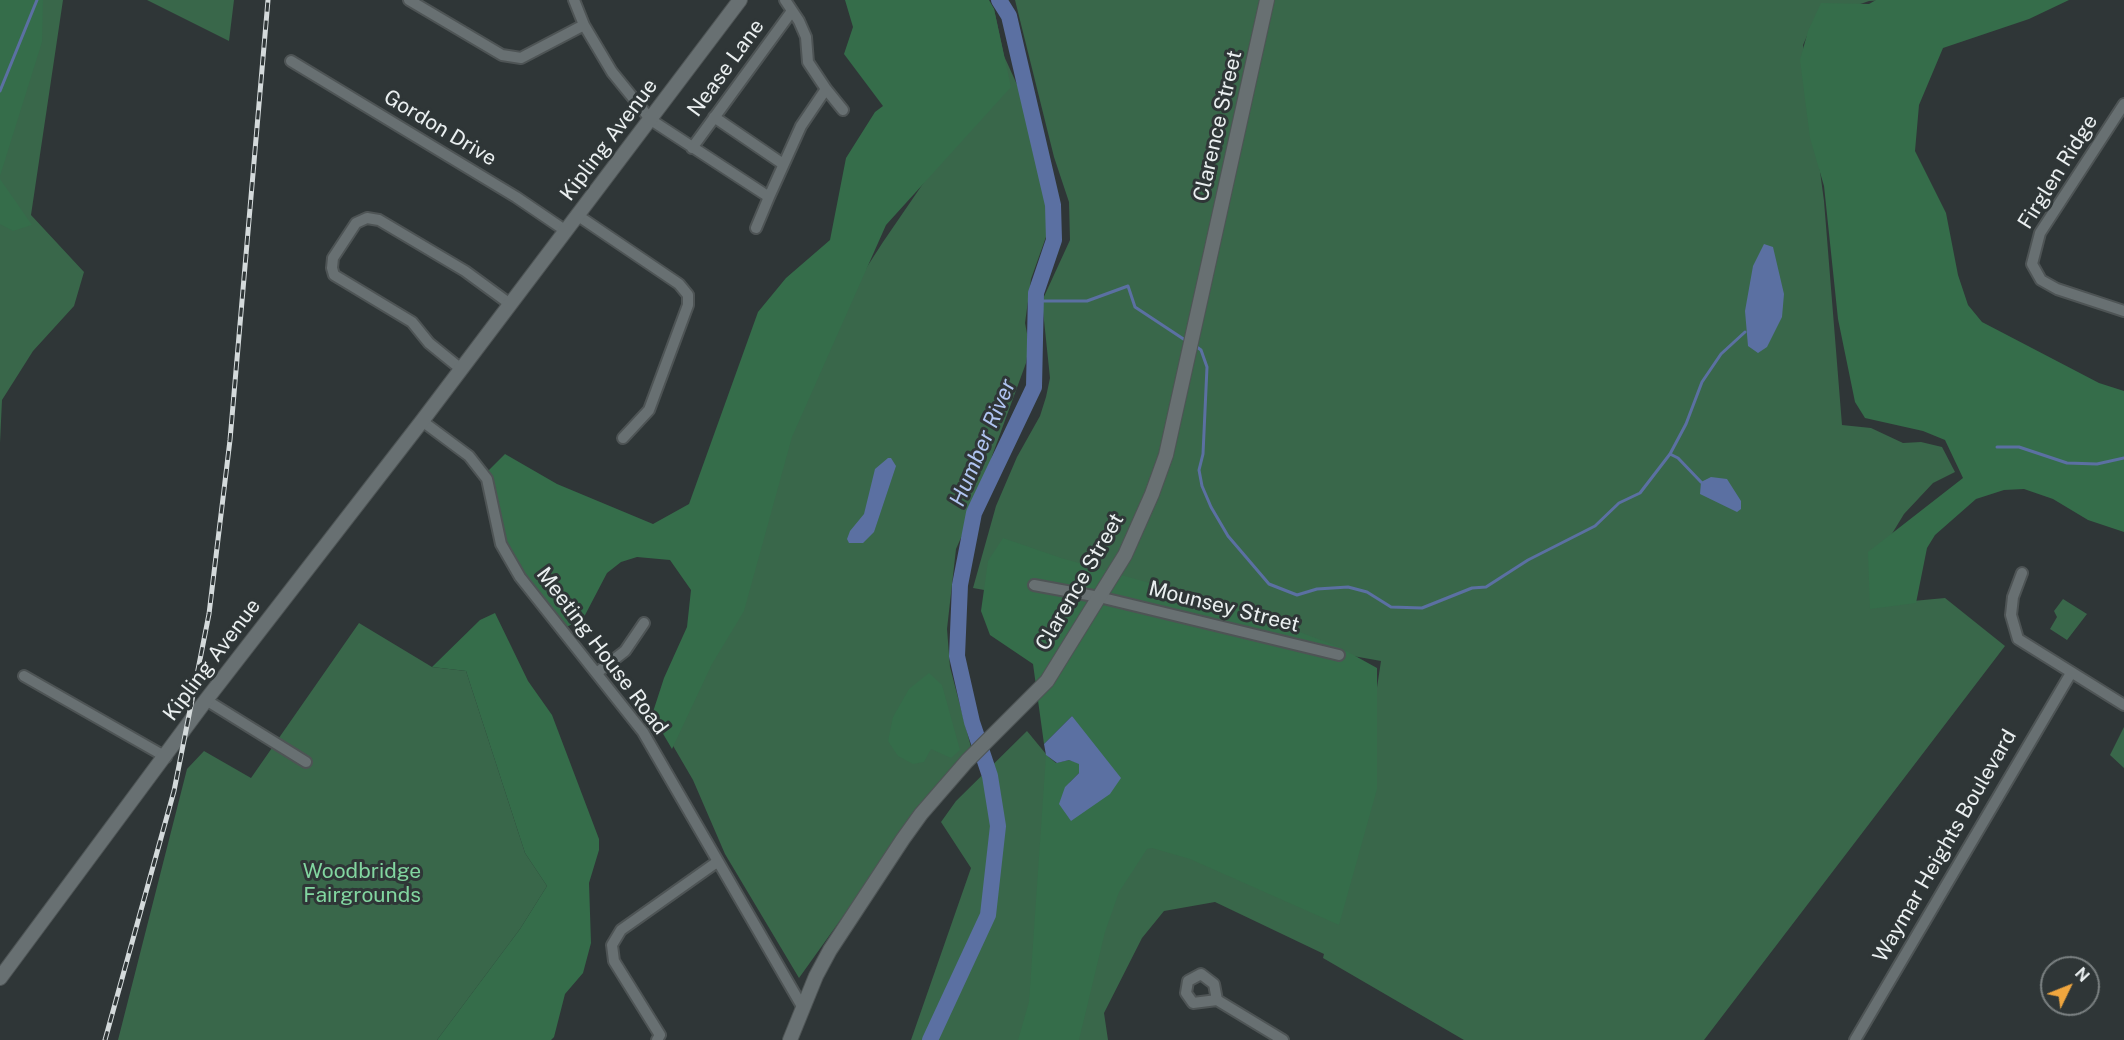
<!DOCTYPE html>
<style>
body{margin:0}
#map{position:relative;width:2124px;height:1040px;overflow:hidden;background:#2f3637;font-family:"Public Sans",sans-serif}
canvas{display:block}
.north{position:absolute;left:2040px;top:956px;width:60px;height:60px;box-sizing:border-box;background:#2f3637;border:2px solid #7a8081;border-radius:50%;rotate:47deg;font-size:16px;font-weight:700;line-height:24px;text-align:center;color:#eaeff0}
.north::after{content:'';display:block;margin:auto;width:21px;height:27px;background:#f0a63e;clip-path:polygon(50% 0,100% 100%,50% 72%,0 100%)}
</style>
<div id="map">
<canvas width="2124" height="1040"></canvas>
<div class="north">N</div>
</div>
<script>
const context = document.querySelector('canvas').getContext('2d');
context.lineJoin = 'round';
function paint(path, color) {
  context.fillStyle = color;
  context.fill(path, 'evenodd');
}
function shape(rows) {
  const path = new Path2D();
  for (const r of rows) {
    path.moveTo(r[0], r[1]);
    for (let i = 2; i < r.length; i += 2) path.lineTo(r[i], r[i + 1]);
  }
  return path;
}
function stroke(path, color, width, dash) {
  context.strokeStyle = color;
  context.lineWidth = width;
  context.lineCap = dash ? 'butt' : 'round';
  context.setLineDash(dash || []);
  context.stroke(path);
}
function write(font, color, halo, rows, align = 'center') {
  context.font = font + ' "Public Sans",sans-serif';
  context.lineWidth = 6;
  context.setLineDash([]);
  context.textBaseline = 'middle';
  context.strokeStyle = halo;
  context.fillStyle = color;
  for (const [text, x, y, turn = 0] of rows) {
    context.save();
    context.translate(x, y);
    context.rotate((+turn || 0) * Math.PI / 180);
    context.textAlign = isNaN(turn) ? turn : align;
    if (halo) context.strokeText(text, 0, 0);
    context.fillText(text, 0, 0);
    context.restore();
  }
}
const green = shape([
 [0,0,63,0,31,215,84,272,74,306,33,351,2,400,0,443],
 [147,0,234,0,229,41],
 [988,0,994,9,1004,56,1020,91,1052,220,1031,279,1025,323,1029,344,1026,363,992,456,985,483,956,549,947,629,950,667,971,747,919,810,799,978,725,854,693,780,672,744,827,329,883,242,955,137],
 [1015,0,1885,0,1869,1,1814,20,1803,45,1824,201,1842,425,1871,428,1903,443,1921,442,1942,447,1955,472,1933,483,1904,514,1890,537,1870,605,1945,598,2005,646,1704,1040,1464,1040,1323,958,1324,954,1215,902,1164,911,1142,938,1104,1013,1108,1040,911,1040,971,868,941,822,956,801,1027,731,1088,805,1368,747,1381,661,973,588,996,506,1017,457,1040,416,1046,397,1050,378,1042,301,1070,240,1069,202,1054,157],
 [2063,599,2087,614,2067,640,2050,629,2057,617,2054,611],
 [359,623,432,667,466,671,525,853,547,886,520,929,437,1040,118,1040,187,769,204,751,251,778],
 [2124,727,2124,768,2110,755]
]);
const forest = shape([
 [0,0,43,0,42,42,0,176],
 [845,0,989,0,994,9,1011,87,886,225,792,437,744,611,712,664,672,749,652,715,664,678,687,627,691,590,670,560,637,557,621,562,607,573,584,617,560,631,503,553,485,474,505,454,557,484,653,524,689,504,758,312,786,278,830,240,846,158,875,112,883,106,844,54,853,27],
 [1876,0,2069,0,2029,19,1943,48,1919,105,1915,151,1946,213,1958,275,1968,305,1982,322,2099,383,2124,391,2124,532,2088,520,2053,499,2024,489,2004,490,1976,499,1935,535,1927,548,1916,603,1870,609,1868,552,1963,478,1945,440,1923,431,1865,418,1855,402,1838,319,1824,186,1810,138,1800,60,1808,31,1821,3,1869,4],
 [0,179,32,225,13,231,0,224],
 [1003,538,1061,558,1228,605,1339,647,1377,668,1377,789,1339,925,1190,859,1152,848,1147,849,1119,892,1105,932,1079,1040,1018,1040,1029,1002,1046,755,1056,763,1069,760,1079,763,1079,773,1065,787,1110,794,1072,716,1044,744,1033,664,990,635,981,611,988,561],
 [495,613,528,681,552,715,599,839,599,850,589,883,591,943,583,973,565,994,554,1037,551,1040,437,1040,520,929,547,886,525,853,466,671,432,667,480,620],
 [929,673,942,685,960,750,951,758,931,749,924,762,913,764,898,756,888,741,893,717,909,689]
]);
const water = shape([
 [1764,244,1773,247,1784,294,1782,317,1767,347,1758,353,1748,346,1745,311,1753,266],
 [888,458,891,458,896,466,874,532,863,543,849,543,847,539,850,531,864,514,875,469],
 [1711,477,1727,479,1741,501,1741,509,1737,512,1700,494,1701,482],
 [1072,716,1121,778,1110,794,1071,821,1059,804,1065,787,1079,773,1079,764,1069,760,1057,763,1046,755,1044,744]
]);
const stream = shape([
 [0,91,37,0],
 [1035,301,1087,301,1128,286,1135,307,1188,342],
 [1194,345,1201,350,1207,367,1203,454,1199,470,1202,486,1211,507,1228,536,1269,584,1297,595,1317,589,1348,587,1367,592,1391,607,1422,608,1472,588,1486,587,1528,560,1595,526,1619,503,1640,493,1670,454,1686,424,1702,382,1721,354,1745,332],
 [1997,447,2019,447,2067,463,2097,464,2124,458],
 [1670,454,1678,458,1701,482]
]);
const river = shape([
 [930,1040,988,915,998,826,990,776,972,722,957,656,960,585,974,513,1034,387,1036,293,1054,240,1053,205,1009,16,999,0]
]);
const minor = shape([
 [409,0,502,55,521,58,584,25],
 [574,0,584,25,612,72,651,120,769,197,801,126,826,89,808,62,806,37,799,21,785,0],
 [291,61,516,197,566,231],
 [826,89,843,110],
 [2124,104,2040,233,2032,264,2041,280,2057,289,2124,311],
 [714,117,783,164],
 [692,148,792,11],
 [577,215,679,284,688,295,688,305,649,410,623,438],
 [756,228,769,197],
 [461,369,429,343,412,322,334,275,332,268,333,258,356,223,367,218,379,220,465,271,510,304],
 [422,421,469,456,487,479,501,544,520,577,643,732,803,1008],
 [2022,573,2013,597,2011,615,2018,639,2124,705],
 [1034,585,1099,597,1339,655],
 [598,672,625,651,644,623],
 [24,676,166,757],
 [206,700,306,762],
 [1217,1000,1214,984,1201,974,1188,981,1186,993,1193,1003,1217,1000,1283,1040],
 [657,1040,660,1035,614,961,612,945,621,930,717,862],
 [1855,1040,2071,673]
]);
const tertiary = shape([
 [0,978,206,700,422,421,740,0],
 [790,1040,816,976,830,950,903,839,921,814,967,761,1047,681,1125,555,1152,494,1166,455,1267,0]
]);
const rail = shape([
 [105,1040,174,791,209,614,230,440,268,0]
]);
const streetNames = [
 ["Nease Lane",726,68,-54],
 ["Clarence Street",1218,126,-77],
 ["Gordon Drive",440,128,31],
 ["Kipling Avenue",609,140,-53],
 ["Firglen Ridge",2058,172,-58],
 ["Clarence Street",1080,582,-60],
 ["Mounsey Street",1224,607,14],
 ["Meeting House Road",602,651,53],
 ["Kipling Avenue",212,660,-53],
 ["Waymar Heights Boulevard",1945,846,-60]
];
const parkNames = [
 ["Woodbridge",362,872],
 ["Fairgrounds",362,896]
];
const waterNames = [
 ["Humber River",983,443,-67]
];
paint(green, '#39674a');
paint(forest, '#356d4a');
paint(water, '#5b70a2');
stroke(stream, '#5b70a2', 3);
stroke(river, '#5b70a2', 16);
stroke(minor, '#4e5455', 14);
stroke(tertiary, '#4e5455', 16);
stroke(minor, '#687072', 10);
stroke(tertiary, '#687072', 14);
stroke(rail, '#d4dadb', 5);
stroke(rail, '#2f3637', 3, [9]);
write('21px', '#eaeff0', '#2f3637', streetNames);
write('21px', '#82d6a0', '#2f3637', parkNames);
write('italic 22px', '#b0c4f1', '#2f3637', waterNames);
</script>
